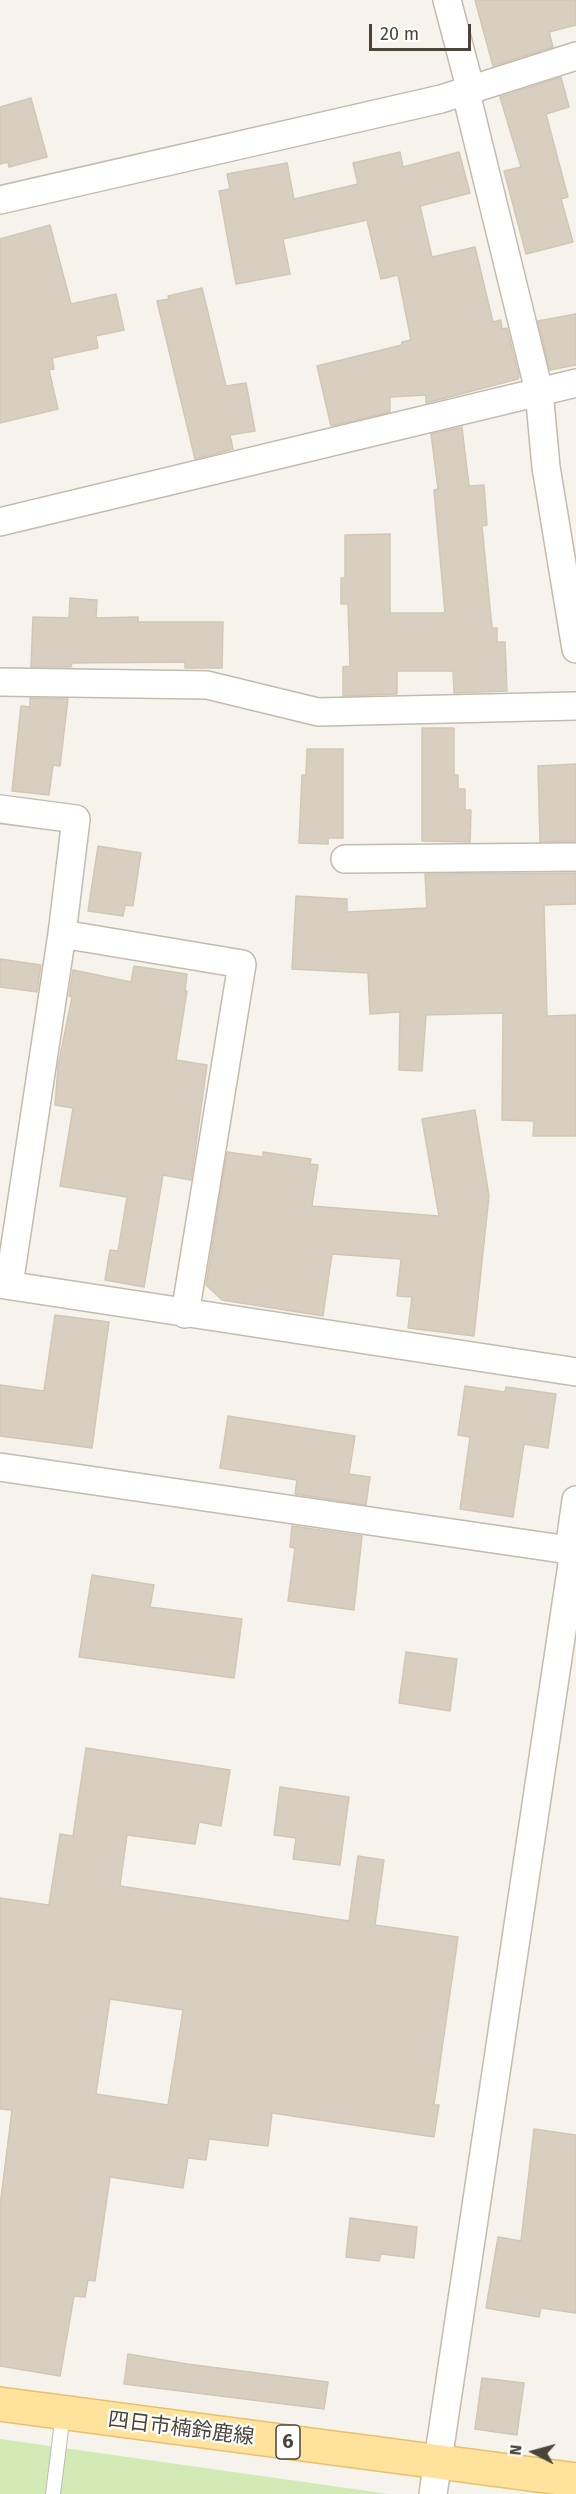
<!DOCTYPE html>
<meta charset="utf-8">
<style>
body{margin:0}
#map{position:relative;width:576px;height:2494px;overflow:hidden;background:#f6f3ec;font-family:"Fira Sans",sans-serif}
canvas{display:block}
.north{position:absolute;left:504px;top:2422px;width:60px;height:60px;-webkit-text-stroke:4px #fff;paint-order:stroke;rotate:276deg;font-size:16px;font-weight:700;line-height:24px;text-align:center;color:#4b4439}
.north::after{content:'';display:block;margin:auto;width:21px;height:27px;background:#4b4439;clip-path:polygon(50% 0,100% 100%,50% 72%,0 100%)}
.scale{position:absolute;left:369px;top:24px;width:102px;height:27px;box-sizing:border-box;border:3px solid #4b4439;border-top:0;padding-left:8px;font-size:18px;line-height:21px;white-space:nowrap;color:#4b4439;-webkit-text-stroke:4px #fff;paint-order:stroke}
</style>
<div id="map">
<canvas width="576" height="2494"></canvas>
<div class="north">N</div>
<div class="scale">20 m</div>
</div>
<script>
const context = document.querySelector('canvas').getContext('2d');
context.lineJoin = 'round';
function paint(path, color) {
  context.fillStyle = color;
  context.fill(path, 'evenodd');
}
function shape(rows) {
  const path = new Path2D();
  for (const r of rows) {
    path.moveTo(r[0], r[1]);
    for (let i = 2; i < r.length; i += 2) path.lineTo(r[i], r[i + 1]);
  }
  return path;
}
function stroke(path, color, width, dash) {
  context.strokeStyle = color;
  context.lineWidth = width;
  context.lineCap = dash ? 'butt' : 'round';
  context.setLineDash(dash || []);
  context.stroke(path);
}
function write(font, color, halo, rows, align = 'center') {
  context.font = font + ' "Fira Sans","Noto Sans JP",sans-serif';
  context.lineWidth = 4.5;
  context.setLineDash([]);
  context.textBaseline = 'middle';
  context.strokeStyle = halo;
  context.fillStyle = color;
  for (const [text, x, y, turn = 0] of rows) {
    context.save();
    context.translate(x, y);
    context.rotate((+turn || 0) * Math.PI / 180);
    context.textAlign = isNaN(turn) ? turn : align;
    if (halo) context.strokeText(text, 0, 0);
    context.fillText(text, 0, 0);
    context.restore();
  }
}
const green = shape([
 [0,2439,389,2494,0,2494]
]);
const building = shape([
 [475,0,576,0,576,25,549,32,553,47,493,66,475,0],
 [561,77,569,107,546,114,568,197,561,199,573,242,526,254,504,171,521,167,500,97,561,77],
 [31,98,47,157,9,167,8,162,0,164,0,107,31,98],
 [400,152,403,167,459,152,470,193,420,206,432,257,475,247,493,322,501,320,502,329,507,328,519,376,518,379,426,403,426,395,390,397,390,412,331,426,317,366,402,345,402,342,411,340,398,275,381,279,367,220,283,239,290,274,236,284,219,191,230,189,227,174,287,163,294,199,358,184,353,163,400,152],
 [50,225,71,304,116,294,124,330,96,336,98,348,52,358,54,369,49,370,58,409,0,423,0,239,50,225],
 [202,288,226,386,246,383,255,431,230,435,233,449,195,459,157,301,169,299,168,296,202,288],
 [576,314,576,365,550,370,538,321,576,314],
 [462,427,469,486,484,485,487,525,482,526,492,628,497,628,497,642,505,642,507,691,454,693,453,671,397,671,397,694,343,696,343,667,350,666,348,604,341,604,341,578,345,578,345,535,390,534,390,613,445,613,434,490,438,489,431,434,462,427],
 [70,598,97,600,96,618,138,617,138,622,223,622,222,668,185,668,185,662,72,663,71,667,31,667,33,617,69,618,70,598],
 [30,698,68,699,60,766,53,765,49,795,12,791,21,706,30,707,30,698],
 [422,728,454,728,454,775,458,775,458,789,465,789,465,810,471,810,470,842,422,841,422,728],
 [307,749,343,749,343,838,328,838,328,844,299,843,302,775,306,775,307,749],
 [576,764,576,841,540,842,538,766,576,764],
 [98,846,141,853,133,906,125,905,123,916,88,911,98,846],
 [576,873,576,904,544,905,547,1016,576,1015,576,1136,533,1136,534,1121,502,1120,503,1013,426,1015,422,1071,399,1070,400,1012,370,1014,368,973,292,969,296,896,347,899,347,912,427,908,425,874,576,873],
 [0,959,41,965,37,992,0,987,0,959],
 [134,966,187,974,185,991,187,991,176,1060,207,1065,191,1180,163,1175,144,1287,105,1280,110,1250,118,1251,127,1197,60,1186,73,1108,55,1105,58,1066,72,997,69,996,73,970,131,982,134,966],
 [475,1110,489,1196,474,1336,408,1328,412,1297,397,1296,401,1259,332,1254,323,1316,222,1300,206,1285,227,1152,263,1157,263,1152,311,1159,310,1164,318,1165,312,1206,439,1216,422,1119,475,1110],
 [55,1315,109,1322,92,1448,0,1436,0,1385,44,1391,55,1315],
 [465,1386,505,1392,506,1387,556,1394,548,1448,524,1444,513,1517,460,1509,470,1437,458,1435,465,1386],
 [228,1416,355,1436,349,1474,370,1477,366,1505,295,1494,297,1480,220,1468,228,1416],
 [292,1526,362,1536,354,1610,288,1601,295,1548,290,1547,292,1526],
 [92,1575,154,1585,150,1607,242,1619,234,1678,79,1657,92,1575],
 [406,1652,457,1659,450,1711,399,1703,406,1652],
 [86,1748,230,1770,221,1826,199,1822,195,1844,127,1835,120,1886,349,1921,358,1856,384,1860,375,1925,458,1937,434,2105,439,2105,434,2137,272,2113,268,2146,209,2139,206,2160,188,2158,183,2188,110,2177,95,2281,88,2280,85,2297,74,2296,60,2376,0,2366,0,2206,12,2110,0,2109,0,1898,49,1905,60,1834,73,1836,86,1748],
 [110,1999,183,2010,168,2105,96,2094,110,1999],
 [280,1787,349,1797,340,1865,293,1859,296,1838,274,1835,280,1787],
 [534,2129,576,2135,576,2313,541,2308,539,2317,486,2308,498,2237,521,2241,534,2129],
 [350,2218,417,2227,414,2258,381,2254,379,2261,346,2257,350,2218],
 [128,2354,187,2364,328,2382,324,2409,124,2384,128,2354],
 [482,2378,524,2383,517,2435,475,2429,482,2378]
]);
const service = shape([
 [53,2494,63,2413]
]);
const minor = shape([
 [447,0,471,91],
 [466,93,539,391,546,467,576,649],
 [0,200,441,99,576,56],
 [0,522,576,383],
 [0,682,207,685,318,712,576,706],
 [0,809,76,819,62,934,9,1285],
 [345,859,576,857],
 [62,934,242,964,185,1314],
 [0,1284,576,1372],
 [0,1467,569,1550],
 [433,2494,572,1564,569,1550,576,1500]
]);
const primary = shape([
 [0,2404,576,2480]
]);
const shields = [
 [288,2442,24]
];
const shieldNames = [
 ["6",288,2442]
];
const streetNames = [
 ["四日市楠鈴鹿線",181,2429,7]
];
paint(green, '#d2eab5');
paint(building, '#d8cfc1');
stroke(building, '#d3c7b4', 1.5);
stroke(service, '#c2bbae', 16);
stroke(minor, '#c2bbae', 30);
stroke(primary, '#e6c16a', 36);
stroke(service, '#fff', 14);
stroke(minor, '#fff', 27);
stroke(primary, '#ffe39c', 33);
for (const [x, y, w] of shields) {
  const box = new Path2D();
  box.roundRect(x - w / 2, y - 17, w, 34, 4.5);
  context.fillStyle = '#fff';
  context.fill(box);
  stroke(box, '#4b4439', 1.5);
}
write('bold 20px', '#4b4439', null, shieldNames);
write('21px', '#4b4439', '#fff', streetNames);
</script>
